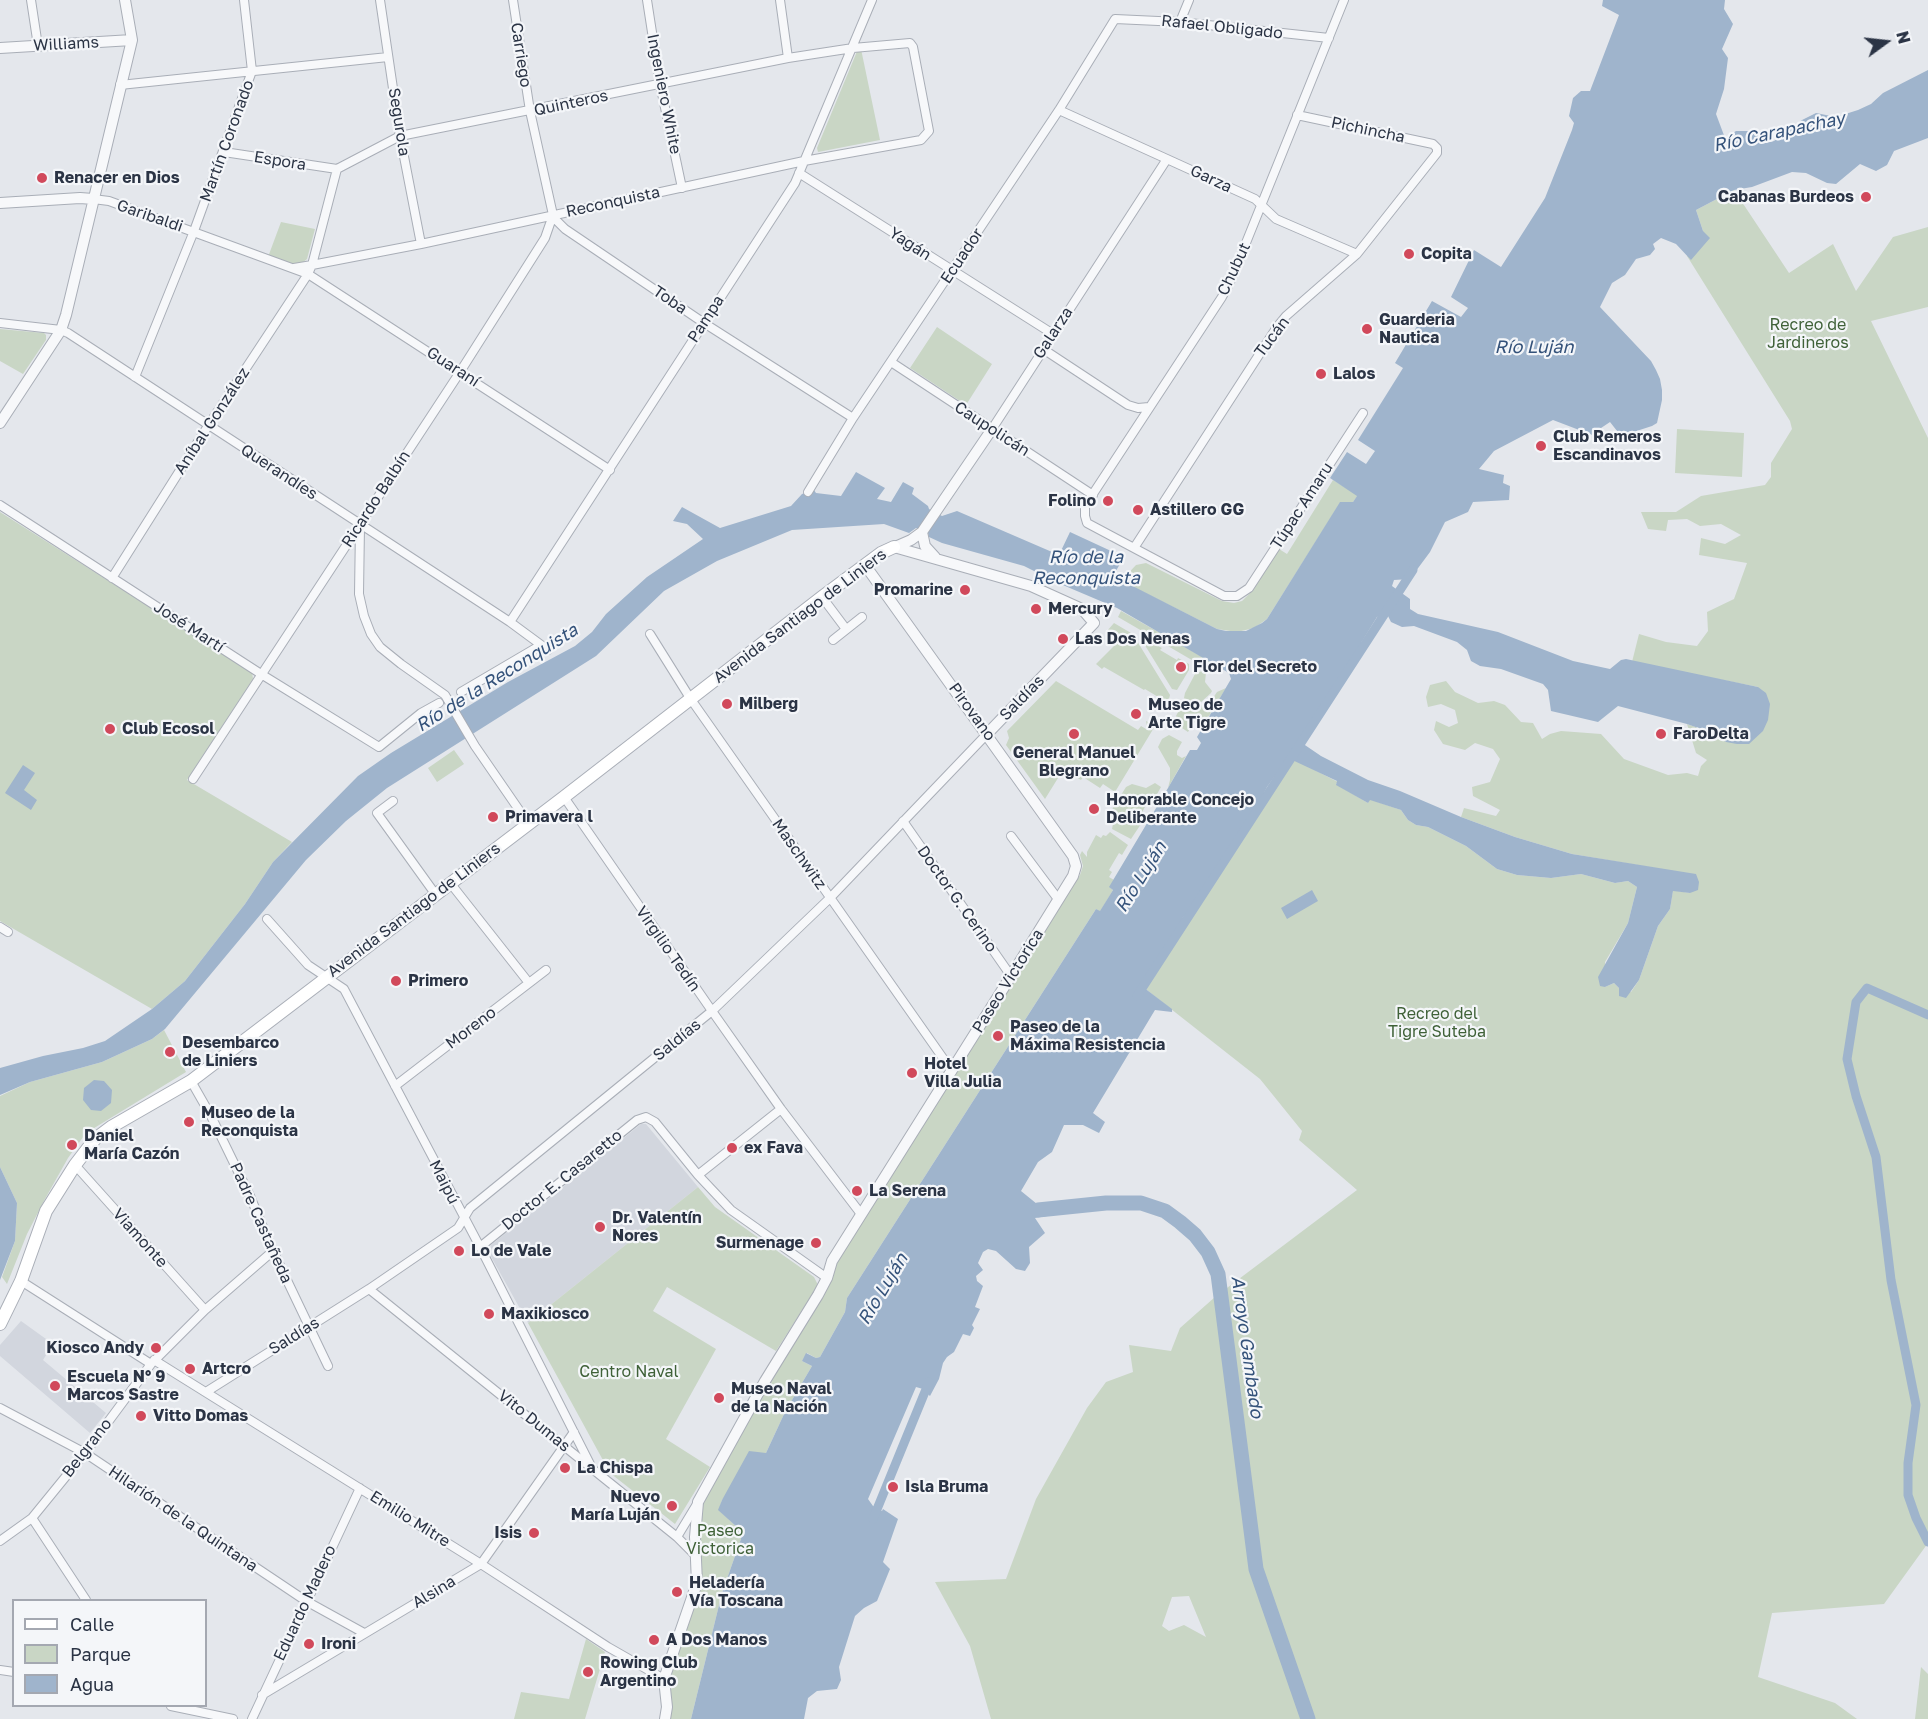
<!DOCTYPE html>
<meta charset="utf-8">
<style>
body{margin:0}
#map{position:relative;width:1928px;height:1719px;overflow:hidden;background:#e4e7ec;font-family:"Golos Text",sans-serif}
canvas{display:block}
.legend{position:absolute;left:12px;top:1599px;width:195px;height:108px;box-sizing:border-box;background:#f4f6f9;border:2px solid #a4a8b1;margin:0;padding:8px 10px;list-style:none;font-size:18px;color:#2b3445}
.legend li{display:flex;align-items:center;gap:12px;height:30px}
.legend b{width:30px;border:2px solid #a4a8b1}
.north{position:absolute;left:1856px;top:12px;width:60px;height:60px;-webkit-text-stroke:4px #f4f6f9;paint-order:stroke;rotate:75deg;font-size:16px;font-weight:700;line-height:24px;text-align:center;color:#2b3445}
.north::after{content:'';display:block;margin:auto;width:21px;height:27px;background:#2b3445;clip-path:polygon(50% 0,100% 100%,50% 72%,0 100%)}
</style>
<div id="map">
<canvas width="1928" height="1719"></canvas>
<ul class="legend">
<li><b style="height:8px;background:#fff"></b>Calle</li>
<li><b style="height:16px;background:#c9d6c5"></b>Parque</li>
<li><b style="height:16px;background:#9fb4cc"></b>Agua</li>
</ul>
<div class="north">N</div>
</div>
<script>
const context = document.querySelector('canvas').getContext('2d');
context.lineJoin = 'round';
function paint(path, color) {
  context.fillStyle = color;
  context.fill(path, 'evenodd');
}
function shape(rows) {
  const path = new Path2D();
  for (const r of rows) {
    path.moveTo(r[0], r[1]);
    for (let i = 2; i < r.length; i += 2) path.lineTo(r[i], r[i + 1]);
  }
  return path;
}
function stroke(path, color, width, dash) {
  context.strokeStyle = color;
  context.lineWidth = width;
  context.lineCap = dash ? 'butt' : 'round';
  context.setLineDash(dash || []);
  context.stroke(path);
}
function write(font, color, halo, rows, align = 'center') {
  context.font = font + ' "Golos Text",sans-serif';
  context.lineWidth = 4.5;
  context.setLineDash([]);
  context.textBaseline = 'middle';
  context.strokeStyle = halo;
  context.fillStyle = color;
  for (const [text, x, y, turn = 0] of rows) {
    context.save();
    context.translate(x, y);
    context.rotate((+turn || 0) * Math.PI / 180);
    context.textAlign = isNaN(turn) ? turn : align;
    if (halo) context.strokeText(text, 0, 0);
    context.fillText(text, 0, 0);
    context.restore();
  }
}
const built = shape([
 [641,1124,646,1124,698,1187,528,1323,489,1253,491,1245],
 [21,1321,53,1344,43,1360,106,1413,90,1433,0,1356,0,1345]
]);
const green = shape([
 [858,49,861,49,880,140,818,152,817,148],
 [1734,190,1789,273,1833,244,1856,291,1893,237,1928,227,1928,307,1871,321,1928,438,1928,1543,1884,1604,1772,1613,1758,1677,1835,1703,1857,1719,991,1719,970,1646,935,1582,1006,1579,1036,1499,1087,1408,1106,1382,1133,1372,1129,1345,1171,1351,1180,1328,1215,1297,1357,1190,1299,1140,1302,1131,1260,1079,1143,987,1182,919,1289,757,1338,782,1336,784,1368,803,1369,799,1401,810,1408,820,1416,825,1428,827,1466,846,1497,869,1517,875,1551,878,1581,874,1615,883,1628,881,1637,887,1628,923,1605,962,1605,987,1614,983,1619,988,1631,992,1639,980,1658,926,1670,909,1673,890,1690,893,1696,875,1572,854,1515,837,1461,817,1464,808,1496,816,1500,810,1473,796,1472,787,1490,782,1500,759,1493,749,1475,743,1465,750,1443,744,1434,730,1436,721,1449,727,1458,723,1455,710,1441,704,1428,707,1426,697,1430,685,1446,681,1455,692,1478,703,1494,701,1505,705,1521,722,1533,723,1542,739,1550,734,1561,731,1601,734,1624,759,1668,775,1687,773,1698,776,1701,766,1707,760,1696,753,1687,724,1719,735,1726,742,1758,687,1632,662,1639,634,1666,642,1697,646,1708,631,1707,612,1734,599,1747,563,1699,555,1701,538,1725,544,1741,535,1721,524,1700,526,1687,519,1668,520,1666,531,1648,529,1641,512,1676,512,1701,496,1765,485,1771,477,1771,463,1792,429,1790,421,1687,256,1703,231,1696,210],
 [1189,1596,1206,1637,1184,1625,1169,1631,1162,1626,1172,1597],
 [281,222,315,229,307,259,301,264,294,266,268,257],
 [937,327,992,364,966,405,910,368],
 [0,329,44,333,46,335,46,340,23,374,0,361],
 [1677,429,1744,433,1742,477,1675,473],
 [1333,480,1358,495,1353,502,1340,503,1267,619,1254,628,1237,632,1217,629,1121,581,1136,565,1146,563,1222,601,1234,603,1242,601,1253,590,1279,549,1287,554],
 [0,512,252,672,253,679,187,780,292,842,273,862,245,904,185,981,152,1009,0,921],
 [1121,611,1185,647,1220,667,1209,670,1118,617],
 [1114,623,1131,633,1137,641,1170,695,1168,703,1145,689,1144,690,1104,667,1102,669,1096,664,1118,642,1107,631],
 [1148,641,1162,648,1160,650,1177,660,1178,658,1189,664,1189,670,1177,690,1172,689,1146,647,1145,643],
 [1202,671,1206,673,1205,682,1212,691,1211,693,1200,703,1188,702,1184,698,1185,693,1195,674],
 [1056,681,1138,730,1141,726,1146,729,1147,726,1146,721,1155,726,1115,792,1103,784,1100,788,1083,777,1081,780,1063,770,1045,799,1006,745,1009,738,1007,731],
 [1226,688,1201,729,1201,724,1196,722,1193,723,1188,732,1179,726,1176,716,1180,708,1204,705,1211,701,1217,692],
 [1169,735,1182,742,1177,751,1177,755,1182,758,1186,756,1168,788,1170,780,1170,768,1158,747,1162,739],
 [454,750,464,764,437,782,428,768],
 [1155,783,1161,787,1151,805,1147,803,1138,820,1141,824,1131,839,1112,829,1113,824,1111,821,1112,818,1108,816,1126,787,1132,784,1146,788],
 [1110,832,1128,845,1122,855,1119,853,1109,870,1112,872,1109,877,1114,880,1110,887,1113,890,1100,912,1096,909,847,1298,845,1312,820,1357,816,1358,807,1353,802,1361,812,1366,785,1412,766,1453,722,1500,719,1510,738,1528,741,1539,722,1593,691,1719,667,1719,667,1685,693,1610,702,1505,784,1358,829,1284,837,1263,1080,875,1083,866,1080,855,1082,851,1087,857,1087,852,1096,835,1101,838,1103,835,1106,836],
 [164,1030,186,1072,86,1133,68,1158,45,1199,27,1234,7,1284,2,1277,15,1241,17,1203,0,1167,0,1096,30,1082,102,1062,152,1039],
 [698,1187,715,1207,814,1277,818,1285,776,1351,667,1287,653,1311,716,1349,666,1439,710,1467,675,1524,610,1473,528,1323],
 [586,1639,605,1652,585,1719,514,1719,521,1692,569,1699],
 [1921,1667,1928,1674,1928,1719,1915,1719]
]);
const water = shape([
 [1603,0,1725,0,1724,9,1733,24,1722,49,1728,58,1724,89,1716,114,1725,138,1736,131,1751,131,1760,135,1766,143,1774,141,1802,120,1816,113,1836,117,1858,110,1871,104,1883,93,1928,70,1928,138,1894,151,1887,165,1876,171,1860,164,1836,184,1827,183,1806,173,1792,172,1752,187,1734,190,1696,210,1703,231,1710,238,1691,260,1676,244,1661,238,1653,244,1655,249,1650,255,1636,259,1625,275,1612,283,1600,307,1651,361,1656,370,1660,379,1662,390,1662,400,1657,423,1652,426,1621,436,1610,422,1601,428,1608,441,1553,420,1494,451,1479,469,1504,475,1503,483,1510,486,1509,500,1473,502,1468,512,1445,522,1430,552,1410,579,1394,580,1392,586,1410,599,1410,609,1418,614,1498,632,1573,661,1610,669,1621,660,1626,659,1758,687,1766,693,1770,704,1768,720,1763,731,1749,744,1737,744,1726,742,1718,735,1687,724,1618,706,1598,722,1551,711,1548,690,1543,684,1501,669,1480,666,1471,661,1467,650,1457,642,1414,626,1402,627,1391,622,1387,614,1377,617,1361,643,1365,646,1337,685,1338,691,1323,704,1299,741,1321,756,1368,780,1400,791,1461,817,1515,837,1572,854,1696,874,1699,882,1698,890,1690,893,1673,891,1670,909,1658,926,1639,980,1626,998,1619,996,1619,988,1614,983,1605,987,1600,986,1598,977,1628,923,1637,887,1628,881,1615,883,1581,874,1551,878,1517,875,1497,869,1466,846,1428,827,1416,825,1408,820,1401,810,1370,800,1368,803,1336,785,1337,781,1288,758,1267,787,1257,807,1214,876,1182,919,1182,926,1144,983,1143,987,1172,1009,1172,1012,1155,1010,1093,1113,1105,1122,1099,1133,1083,1125,1064,1125,1052,1152,1038,1162,1021,1191,1037,1204,1059,1204,1053,1215,1035,1218,1045,1233,1029,1247,1030,1263,1025,1271,1016,1269,996,1251,988,1249,983,1252,978,1263,983,1270,976,1276,977,1281,983,1286,975,1307,980,1309,972,1325,974,1328,970,1336,963,1334,954,1352,947,1357,943,1363,939,1379,930,1396,923,1389,916,1387,868,1499,873,1506,882,1511,883,1509,898,1519,883,1562,890,1569,877,1601,864,1608,855,1616,839,1667,841,1680,837,1689,817,1691,808,1698,804,1719,691,1719,722,1593,741,1539,738,1528,718,1510,722,1500,749,1451,766,1453,785,1412,812,1366,802,1361,806,1353,816,1358,820,1357,845,1312,847,1298,1096,909,1100,911,1113,890,1109,887,1168,788,1190,750,1197,750,1201,743,1197,737,1231,679,1229,673,1117,608,1058,583,1024,566,942,543,929,537,928,533,916,528,909,533,884,524,792,530,717,561,664,591,596,656,387,788,346,821,306,860,165,1029,152,1039,102,1062,30,1082,0,1095,0,1068,43,1056,83,1048,105,1041,152,1009,185,981,245,904,273,862,358,776,391,753,508,682,575,646,592,632,606,614,647,577,703,539,687,524,673,521,682,507,720,528,791,506,802,494,814,490,816,493,841,496,856,472,885,488,877,499,891,502,903,482,914,488,912,494,928,506,929,509,942,516,957,511,1059,555,1070,532,1124,557,1113,576,1217,629,1226,631,1246,631,1262,623,1267,619,1340,502,1353,502,1357,496,1330,478,1347,452,1366,464,1375,451,1358,440,1403,368,1395,363,1432,301,1461,317,1468,308,1451,297,1474,250,1501,267,1545,198,1572,130,1574,123,1569,116,1573,98,1581,91,1590,91,1619,15,1602,6],
 [23,765,35,773,24,790,37,800,31,810,5,793],
 [1312,890,1318,901,1287,919,1281,908],
 [94,1080,104,1081,112,1090,111,1103,101,1111,91,1110,83,1100,84,1088],
 [0,1167,17,1203,15,1241,0,1280]
]);
const canal = shape([
 [1137,996,1413,570],
 [1928,1015,1867,988,1856,1002,1847,1059,1856,1096,1876,1157,1891,1280,1916,1405,1908,1463,1908,1495,1916,1518,1928,1542],
 [873,1519,929,1382]
]);
const river = shape([
 [1038,1210,1106,1203,1141,1203,1165,1211,1180,1222,1195,1235,1208,1252,1218,1274,1256,1569,1308,1719]
]);
const minor = shape([
 [31,0,38,46],
 [380,0,400,136,421,244],
 [513,0,530,111,553,215,557,221,565,229,704,323,853,418],
 [647,0,660,84,682,188],
 [780,0,788,58],
 [1344,0,1231,280,1222,297,1085,506,1085,516,1087,523,1224,596,1237,596,1249,588,1363,413],
 [1180,22,1189,0],
 [120,85,388,57],
 [1059,110,1255,199,1276,219,1357,254],
 [224,152,337,169],
 [799,173,1053,334],
 [93,199,109,201,308,274,610,470],
 [0,323,61,330,68,333,510,622,548,650],
 [1043,349,1128,405,1138,408,1149,407],
 [891,362,1093,495],
 [135,377,194,231,252,71,244,0],
 [992,429,1167,159],
 [808,492,853,418,1059,110,1115,19,1180,22,1329,38],
 [0,505,261,674,379,747,421,713,439,703],
 [360,526,359,594,364,616,371,634,380,647,401,664,445,695,475,746,528,823],
 [1134,548,1277,327,1286,316,1357,254,1437,153,1437,148,1433,144,1297,115],
 [112,578,208,426,308,274,312,265,337,169,400,136,788,58,853,48,910,43,913,47,929,131,921,140,804,161,421,244,312,265,294,268],
 [822,597,846,629],
 [510,622,795,183,872,0],
 [650,634,690,698,952,1071],
 [833,640,862,617],
 [461,692,541,645],
 [193,779,460,372,545,238,553,215],
 [564,797,712,1011,781,1109,861,1214],
 [393,801,377,813,436,895],
 [903,821,1011,976],
 [1011,836,1058,899],
 [451,884,529,983],
 [267,919,308,965,344,989,480,1247,592,1468],
 [0,927,8,932],
 [191,1081,211,1116,250,1196,273,1251,328,1366],
 [395,1086,546,970],
 [75,1165,205,1310],
 [698,1175,781,1109],
 [480,1247,637,1120,646,1117,655,1122,698,1175,731,1210,827,1278],
 [21,1281,151,1364],
 [369,1289,677,1537,696,1556],
 [154,1360,481,1564,608,1647,664,1679],
 [206,1392,369,1289,458,1228,470,1208,712,1011,830,898,987,734],
 [0,1408,85,1453,306,1601,364,1633],
 [32,1518,86,1600],
 [677,1537,697,1504],
 [0,1541,32,1518,85,1453,151,1364,205,1310,273,1251],
 [0,1670,14,1672],
 [262,1695,481,1564,574,1432],
 [171,1706,233,1719],
 [252,1719,360,1488]
]);
const tertiary = shape([
 [0,48,132,40],
 [0,203,80,198,93,199],
 [0,423,61,330,66,315,132,40,125,0],
 [922,532,925,546,935,557],
 [894,547,1031,586,1082,609,1094,623,987,734],
 [895,547,911,540,922,532,992,429],
 [665,1719,667,1707,664,1679,697,1583,695,1537,698,1502,765,1381,818,1295,827,1278,832,1261,1011,976,1073,876,1076,866,1073,856,865,565]
]);
const secondary = shape([
 [0,1324,21,1281,46,1211,75,1165,95,1139,111,1127,191,1081,564,797,822,597,881,553,894,547]
]);
const markers = [
 [42,178,6,"#d1495b"],
 [1866,197,6,"#d1495b"],
 [1409,254,6,"#d1495b"],
 [1367,329,6,"#d1495b"],
 [1321,374,6,"#d1495b"],
 [1541,446,6,"#d1495b"],
 [1108,501,6,"#d1495b"],
 [1138,510,6,"#d1495b"],
 [965,590,6,"#d1495b"],
 [1036,609,6,"#d1495b"],
 [1063,639,6,"#d1495b"],
 [1181,667,6,"#d1495b"],
 [727,704,6,"#d1495b"],
 [1136,714,6,"#d1495b"],
 [110,729,6,"#d1495b"],
 [1074,734,6,"#d1495b"],
 [1661,734,6,"#d1495b"],
 [1094,809,6,"#d1495b"],
 [493,817,6,"#d1495b"],
 [396,981,6,"#d1495b"],
 [998,1036,6,"#d1495b"],
 [170,1052,6,"#d1495b"],
 [912,1073,6,"#d1495b"],
 [189,1122,6,"#d1495b"],
 [72,1145,6,"#d1495b"],
 [732,1148,6,"#d1495b"],
 [857,1191,6,"#d1495b"],
 [600,1227,6,"#d1495b"],
 [816,1243,6,"#d1495b"],
 [459,1251,6,"#d1495b"],
 [489,1314,6,"#d1495b"],
 [156,1348,6,"#d1495b"],
 [190,1369,6,"#d1495b"],
 [55,1386,6,"#d1495b"],
 [719,1398,6,"#d1495b"],
 [141,1416,6,"#d1495b"],
 [565,1468,6,"#d1495b"],
 [893,1487,6,"#d1495b"],
 [672,1506,6,"#d1495b"],
 [534,1533,6,"#d1495b"],
 [677,1592,6,"#d1495b"],
 [654,1640,6,"#d1495b"],
 [309,1644,6,"#d1495b"],
 [588,1672,6,"#d1495b"]
];
const streetNames = [
 ["Rafael Obligado",1222,27,6],
 ["Williams",66,44,-3],
 ["Carriego",521,55,81],
 ["Ingeniero White",664,94,79],
 ["Quinteros",571,103,-12],
 ["Segurola",399,122,81],
 ["Pichincha",1368,130,12],
 ["Martín Coronado",227,141,-70],
 ["Espora",280,161,9],
 ["Garza",1211,179,25],
 ["Reconquista",613,202,-12],
 ["Garibaldi",150,216,19],
 ["Yagán",910,244,33],
 ["Ecuador",962,256,-56],
 ["Chubut",1234,269,-65],
 ["Toba",670,300,34],
 ["Pampa",706,319,-57],
 ["Galarza",1053,333,-57],
 ["Tucán",1272,337,-53],
 ["Guaraní",453,367,33],
 ["Aníbal González",212,421,-57],
 ["Caupolicán",992,429,33],
 ["Querandíes",279,472,33],
 ["Ricardo Balbín",376,499,-57],
 ["Túpac Amaru",1302,506,-57],
 ["Avenida Santiago de Liniers",800,616,-37],
 ["José Martí",189,627,33],
 ["Saldías",1022,698,-46],
 ["Pirovano",972,712,54],
 ["Maschwitz",799,854,55],
 ["Doctor G. Cerino",957,899,55],
 ["Avenida Santiago de Liniers",414,910,-37],
 ["Virgilio Tedín",668,949,55],
 ["Paseo Victorica",1008,981,-58],
 ["Moreno",471,1028,-37],
 ["Saldías",677,1040,-39],
 ["Doctor E. Casaretto",562,1180,-39],
 ["Maipú",444,1182,63],
 ["Padre Castañeda",261,1223,66],
 ["Viamonte",140,1238,48],
 ["Saldías",294,1336,-32],
 ["Vito Dumas",534,1421,39],
 ["Belgrano",87,1448,-52],
 ["Hilarión de la Quintana",183,1519,34],
 ["Emilio Mitre",410,1519,32],
 ["Alsina",434,1592,-31],
 ["Eduardo Madero",305,1603,-65]
];
const poiNames = [
 ["Renacer en Dios",54,178],
 ["Cabanas Burdeos",1854,197,"right"],
 ["Copita",1421,254],
 ["Guarderia",1379,320],
 ["Nautica",1379,338],
 ["Lalos",1333,374],
 ["Club Remeros",1553,437],
 ["Escandinavos",1553,455],
 ["Folino",1096,501,"right"],
 ["Astillero GG",1150,510],
 ["Promarine",953,590,"right"],
 ["Mercury",1048,609],
 ["Las Dos Nenas",1075,639],
 ["Flor del Secreto",1193,667],
 ["Milberg",739,704],
 ["Museo de",1148,705],
 ["Arte Tigre",1148,723],
 ["Club Ecosol",122,729],
 ["FaroDelta",1673,734],
 ["General Manuel",1074,753,"center"],
 ["Blegrano",1074,771,"center"],
 ["Honorable Concejo",1106,800],
 ["Deliberante",1106,818],
 ["Primavera l",505,817],
 ["Primero",408,981],
 ["Paseo de la",1010,1027],
 ["Máxima Resistencia",1010,1045],
 ["Desembarco",182,1043],
 ["de Liniers",182,1061],
 ["Hotel",924,1064],
 ["Villa Julia",924,1082],
 ["Museo de la",201,1113],
 ["Reconquista",201,1131],
 ["Daniel",84,1136],
 ["María Cazón",84,1154],
 ["ex Fava",744,1148],
 ["La Serena",869,1191],
 ["Dr. Valentín",612,1218],
 ["Nores",612,1236],
 ["Surmenage",804,1243,"right"],
 ["Lo de Vale",471,1251],
 ["Maxikiosco",501,1314],
 ["Kiosco Andy",144,1348,"right"],
 ["Artcro",202,1369],
 ["Escuela N° 9",67,1377],
 ["Marcos Sastre",67,1395],
 ["Museo Naval",731,1389],
 ["de la Nación",731,1407],
 ["Vitto Domas",153,1416],
 ["La Chispa",577,1468],
 ["Isla Bruma",905,1487],
 ["Nuevo",660,1497,"right"],
 ["María Luján",660,1515,"right"],
 ["Isis",522,1533,"right"],
 ["Heladería",689,1583],
 ["Vía Toscana",689,1601],
 ["A Dos Manos",666,1640],
 ["Ironi",321,1644],
 ["Rowing Club",600,1663],
 ["Argentino",600,1681]
];
const parkNames = [
 ["Recreo de",1808,325],
 ["Jardineros",1808,343],
 ["Recreo del",1437,1014],
 ["Tigre Suteba",1437,1032],
 ["Centro Naval",629,1372],
 ["Paseo",720,1531],
 ["Victorica",720,1549]
];
const waterNames = [
 ["Río Carapachay",1779,132,-12],
 ["Río Luján",1534,347],
 ["Río de la",1086,557],
 ["Reconquista",1086,578],
 ["Río de la Reconquista",497,678,-32],
 ["Río Luján",1141,877,-58],
 ["Río Luján",883,1289,-59],
 ["Arroyo Gambado",1247,1347,82]
];
paint(built, '#d2d6de');
paint(green, '#c9d6c5');
paint(water, '#9fb4cc');
stroke(canal, '#9fb4cc', 9);
stroke(river, '#9fb4cc', 15);
stroke(minor, '#a9aeb7', 10);
stroke(tertiary, '#a9aeb7', 12);
stroke(secondary, '#a9aeb7', 14);
stroke(minor, '#f7f8fa', 8);
stroke(tertiary, '#f7f8fa', 10);
stroke(secondary, '#fff', 12);
for (const [x, y, r, color] of markers) {
  const dot = new Path2D();
  dot.arc(x, y, r, 0, 2 * Math.PI);
  context.fillStyle = color;
  context.fill(dot);
  stroke(dot, '#f4f6f9', 2);
}
write('16px', '#2b3445', '#f4f6f9', streetNames);
write('bold 16px', '#2b3445', '#f4f6f9', poiNames, 'left');
write('16px', '#3f6138', '#f4f6f9', parkNames);
write('italic 18px', '#34527a', '#f4f6f9', waterNames);
</script>
